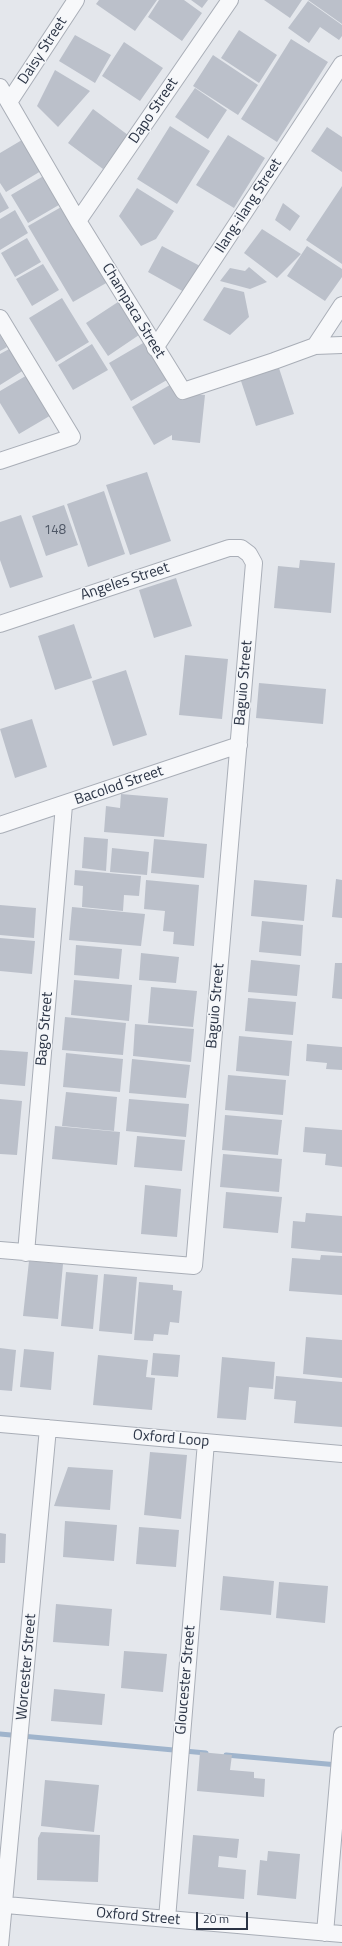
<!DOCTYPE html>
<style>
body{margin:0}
#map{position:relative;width:342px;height:1946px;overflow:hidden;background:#e4e7ec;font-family:"Titillium Web",sans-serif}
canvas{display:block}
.scale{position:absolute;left:196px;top:1912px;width:52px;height:18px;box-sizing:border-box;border:2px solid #2b3445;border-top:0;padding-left:5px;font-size:12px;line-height:14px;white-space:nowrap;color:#2b3445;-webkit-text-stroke:3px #f4f6f9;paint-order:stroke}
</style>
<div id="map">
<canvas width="342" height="1946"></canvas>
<div class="scale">20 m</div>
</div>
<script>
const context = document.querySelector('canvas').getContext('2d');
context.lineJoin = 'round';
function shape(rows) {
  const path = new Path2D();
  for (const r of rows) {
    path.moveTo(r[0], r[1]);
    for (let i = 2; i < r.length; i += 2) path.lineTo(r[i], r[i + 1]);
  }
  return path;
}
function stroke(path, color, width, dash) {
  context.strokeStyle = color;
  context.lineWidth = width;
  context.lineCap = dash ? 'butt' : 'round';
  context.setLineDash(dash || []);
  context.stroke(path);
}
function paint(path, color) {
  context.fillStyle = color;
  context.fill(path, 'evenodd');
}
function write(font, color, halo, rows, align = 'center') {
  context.font = font + ' "Titillium Web",sans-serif';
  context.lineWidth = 3;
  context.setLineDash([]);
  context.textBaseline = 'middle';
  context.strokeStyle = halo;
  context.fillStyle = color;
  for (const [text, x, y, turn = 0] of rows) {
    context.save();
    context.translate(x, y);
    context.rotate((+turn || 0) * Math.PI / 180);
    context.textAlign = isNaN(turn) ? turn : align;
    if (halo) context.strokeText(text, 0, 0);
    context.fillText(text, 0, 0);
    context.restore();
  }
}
const stream = shape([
 [0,1734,206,1753],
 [226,1755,338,1765]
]);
const building = shape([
 [99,0,157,0,135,31,96,4],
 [159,0,184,0,202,13,182,41,148,17],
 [191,0,208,0,202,8],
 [264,0,302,0,290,18],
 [308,0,342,0,342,24],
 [308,1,342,25,342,36,339,40,320,27,309,43,288,28],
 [239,30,277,55,259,83,221,58],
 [75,35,111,55,95,83,59,61],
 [291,39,328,62,277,142,241,119],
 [124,42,163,68,140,101,102,76],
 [213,55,258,85,238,115,193,86],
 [55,70,90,91,58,127,37,106],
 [195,88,227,110,208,139,175,117],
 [93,109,128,135,103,169,68,143],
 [170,126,210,151,177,204,137,179],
 [327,127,342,137,342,172,311,151],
 [228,135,265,158,234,208,196,185],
 [27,137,46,168,6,192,0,183,0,153],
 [47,174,64,202,28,223,11,195],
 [342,186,342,264,306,240],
 [137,188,174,211,156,239,141,246,119,216],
 [0,192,9,208,0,213],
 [283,203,300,216,290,231,275,220],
 [63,206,108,282,73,302,28,226],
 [15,210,28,233,0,250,0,219],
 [262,229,301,254,277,278,244,253],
 [27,238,41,262,15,277,1,253],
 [162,246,200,266,186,293,148,272],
 [307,246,342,269,342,277,325,301,287,276],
 [43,264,59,290,32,306,16,279],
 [249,267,267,282,250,289,220,281,230,268,245,271],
 [224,287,244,292,249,317,230,335,203,320],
 [62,298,89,342,56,362,29,318],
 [118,302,139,335,108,356,86,323],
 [0,335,7,347,0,351],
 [150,339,172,377,131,401,109,363],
 [92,344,108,370,73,390,58,365],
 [11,348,24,370,0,385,0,354],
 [278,365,294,414,256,426,240,378],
 [29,374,53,414,19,434,0,403,0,391],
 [175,382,181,393,205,395,200,443,172,440,172,435,154,445,132,407],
 [147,472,171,541,130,555,106,485],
 [104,491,125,554,88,567,67,504],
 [64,505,78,545,46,556,32,516],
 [21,515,43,577,10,588,0,560,0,522],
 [300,560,335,563,331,613,274,608,278,566,299,568],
 [176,578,192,626,154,638,139,590],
 [74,624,92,678,55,690,38,636],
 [185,655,228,659,222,719,179,715],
 [126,670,147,735,113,746,92,681],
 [259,683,326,689,323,724,256,718],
 [32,719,47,767,15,778,0,729],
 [121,794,168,798,164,837,104,832,106,806,120,808],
 [84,837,108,839,106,871,82,868],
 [154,839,207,844,204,878,151,873],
 [112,848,149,852,147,875,110,872],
 [75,870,141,876,139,896,124,895,123,911,82,907,83,886,74,885],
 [336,879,342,880,342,918,332,917],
 [146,880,199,885,194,946,173,944,174,932,163,931,165,911,144,909],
 [254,880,307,885,304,921,251,916],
 [0,905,36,908,34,938,0,935],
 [72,907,145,914,141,946,69,940],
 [262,921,303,925,301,956,259,952],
 [0,938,35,941,32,974,0,971],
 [76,945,122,949,119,979,74,975],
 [141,953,179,957,176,983,139,980],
 [251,960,300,965,297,996,248,992],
 [335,963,342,963,342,999,332,998],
 [74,980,132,985,129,1021,71,1015],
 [151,987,197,991,193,1027,148,1023],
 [248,998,296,1002,293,1035,245,1031],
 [65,1017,126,1023,123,1055,62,1050],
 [135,1024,194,1029,191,1062,133,1056],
 [239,1036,292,1041,289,1076,236,1071],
 [307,1044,342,1047,342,1070,326,1069,327,1063,306,1061],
 [0,1050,28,1052,25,1086,0,1084],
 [66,1053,123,1059,120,1092,63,1087],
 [132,1059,190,1065,186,1098,129,1093],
 [228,1075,286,1080,283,1115,225,1110],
 [66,1092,117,1097,114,1131,62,1126],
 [0,1099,22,1101,17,1155,0,1154],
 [129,1099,189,1104,186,1137,126,1131],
 [225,1115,282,1120,278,1155,222,1150],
 [55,1126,120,1132,117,1165,52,1159],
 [305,1127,342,1130,342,1167,325,1165,326,1154,303,1152],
 [137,1136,185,1140,182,1171,134,1167],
 [223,1154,282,1159,279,1192,220,1187],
 [145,1185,181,1189,177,1237,141,1234],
 [226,1192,282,1197,278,1233,223,1228],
 [306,1213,342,1216,342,1253,291,1248,293,1221,305,1222],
 [321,1255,342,1256,342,1295,289,1291,292,1258,320,1260],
 [29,1261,63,1264,58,1319,23,1316],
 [66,1272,98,1275,93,1329,61,1326],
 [104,1274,137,1277,132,1334,99,1331],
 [139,1282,173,1285,173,1290,182,1291,179,1323,170,1322,168,1335,154,1334,153,1341,134,1340],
 [306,1337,342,1340,342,1378,303,1374],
 [0,1348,16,1350,12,1391,0,1390],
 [24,1349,54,1352,51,1390,20,1387],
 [153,1353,180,1355,178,1377,151,1375],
 [98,1355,148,1360,146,1377,155,1378,152,1410,93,1405],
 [222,1357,275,1362,273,1389,249,1387,246,1420,217,1418],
 [276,1376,342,1382,342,1427,294,1423,296,1401,274,1399],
 [150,1452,187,1455,181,1519,144,1515],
 [68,1467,113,1470,110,1510,54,1506],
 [65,1521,117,1525,114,1561,63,1557],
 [139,1527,179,1530,176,1567,136,1564],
 [0,1533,6,1534,5,1563,0,1563],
 [223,1576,274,1581,271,1615,220,1610],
 [279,1582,328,1586,325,1623,276,1618],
 [56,1604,112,1609,109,1646,53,1642],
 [124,1651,167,1654,163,1692,121,1688],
 [54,1689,105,1694,102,1725,51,1721],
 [200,1752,232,1755,230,1770,254,1772,254,1778,265,1779,264,1797,197,1791],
 [45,1780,99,1785,94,1832,41,1826],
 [41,1832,100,1835,98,1882,37,1880,38,1838],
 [193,1835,239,1839,237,1858,219,1856,218,1867,246,1870,244,1899,188,1894],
 [268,1851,300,1854,296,1899,257,1895,260,1860,267,1861]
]);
const minor = shape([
 [0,87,78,221,183,391,274,361,315,346,342,345],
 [9,102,76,0],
 [78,221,230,0],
 [0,318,72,437,0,461],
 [315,346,342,305],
 [155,348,342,64],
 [0,624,229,548,241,548,249,554,254,563,194,1266,0,1250],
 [0,825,239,745],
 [26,1253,64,805],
 [0,1424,342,1454],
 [6,1905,342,1934],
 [167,1919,206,1442],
 [325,1933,342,1735],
 [0,1946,48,1428]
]);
const numberNames = [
 ["148",55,531]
];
const streetNames = [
 ["Daisy Street",43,51,-57],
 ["Dapo Street",154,111,-56],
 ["Ilang-ilang Street",249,206,-57],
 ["Champaca Street",133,311,59],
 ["Angeles Street",125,582,-18],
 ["Baguio Street",244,683,-85],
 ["Bacolod Street",119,786,-19],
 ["Baguio Street",216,1006,-85],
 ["Bago Street",45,1029,-85],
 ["Oxford Loop",171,1439,5],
 ["Worcester Street",27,1667,-85],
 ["Gloucester Street",186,1680,-85],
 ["Oxford Street",138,1917,5]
];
stroke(stream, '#9fb4cc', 5);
paint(building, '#bbc0ca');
stroke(minor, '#a9aeb7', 18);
stroke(minor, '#f7f8fa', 16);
write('13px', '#4f5766', null, numberNames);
write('15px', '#2b3445', '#f4f6f9', streetNames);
</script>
